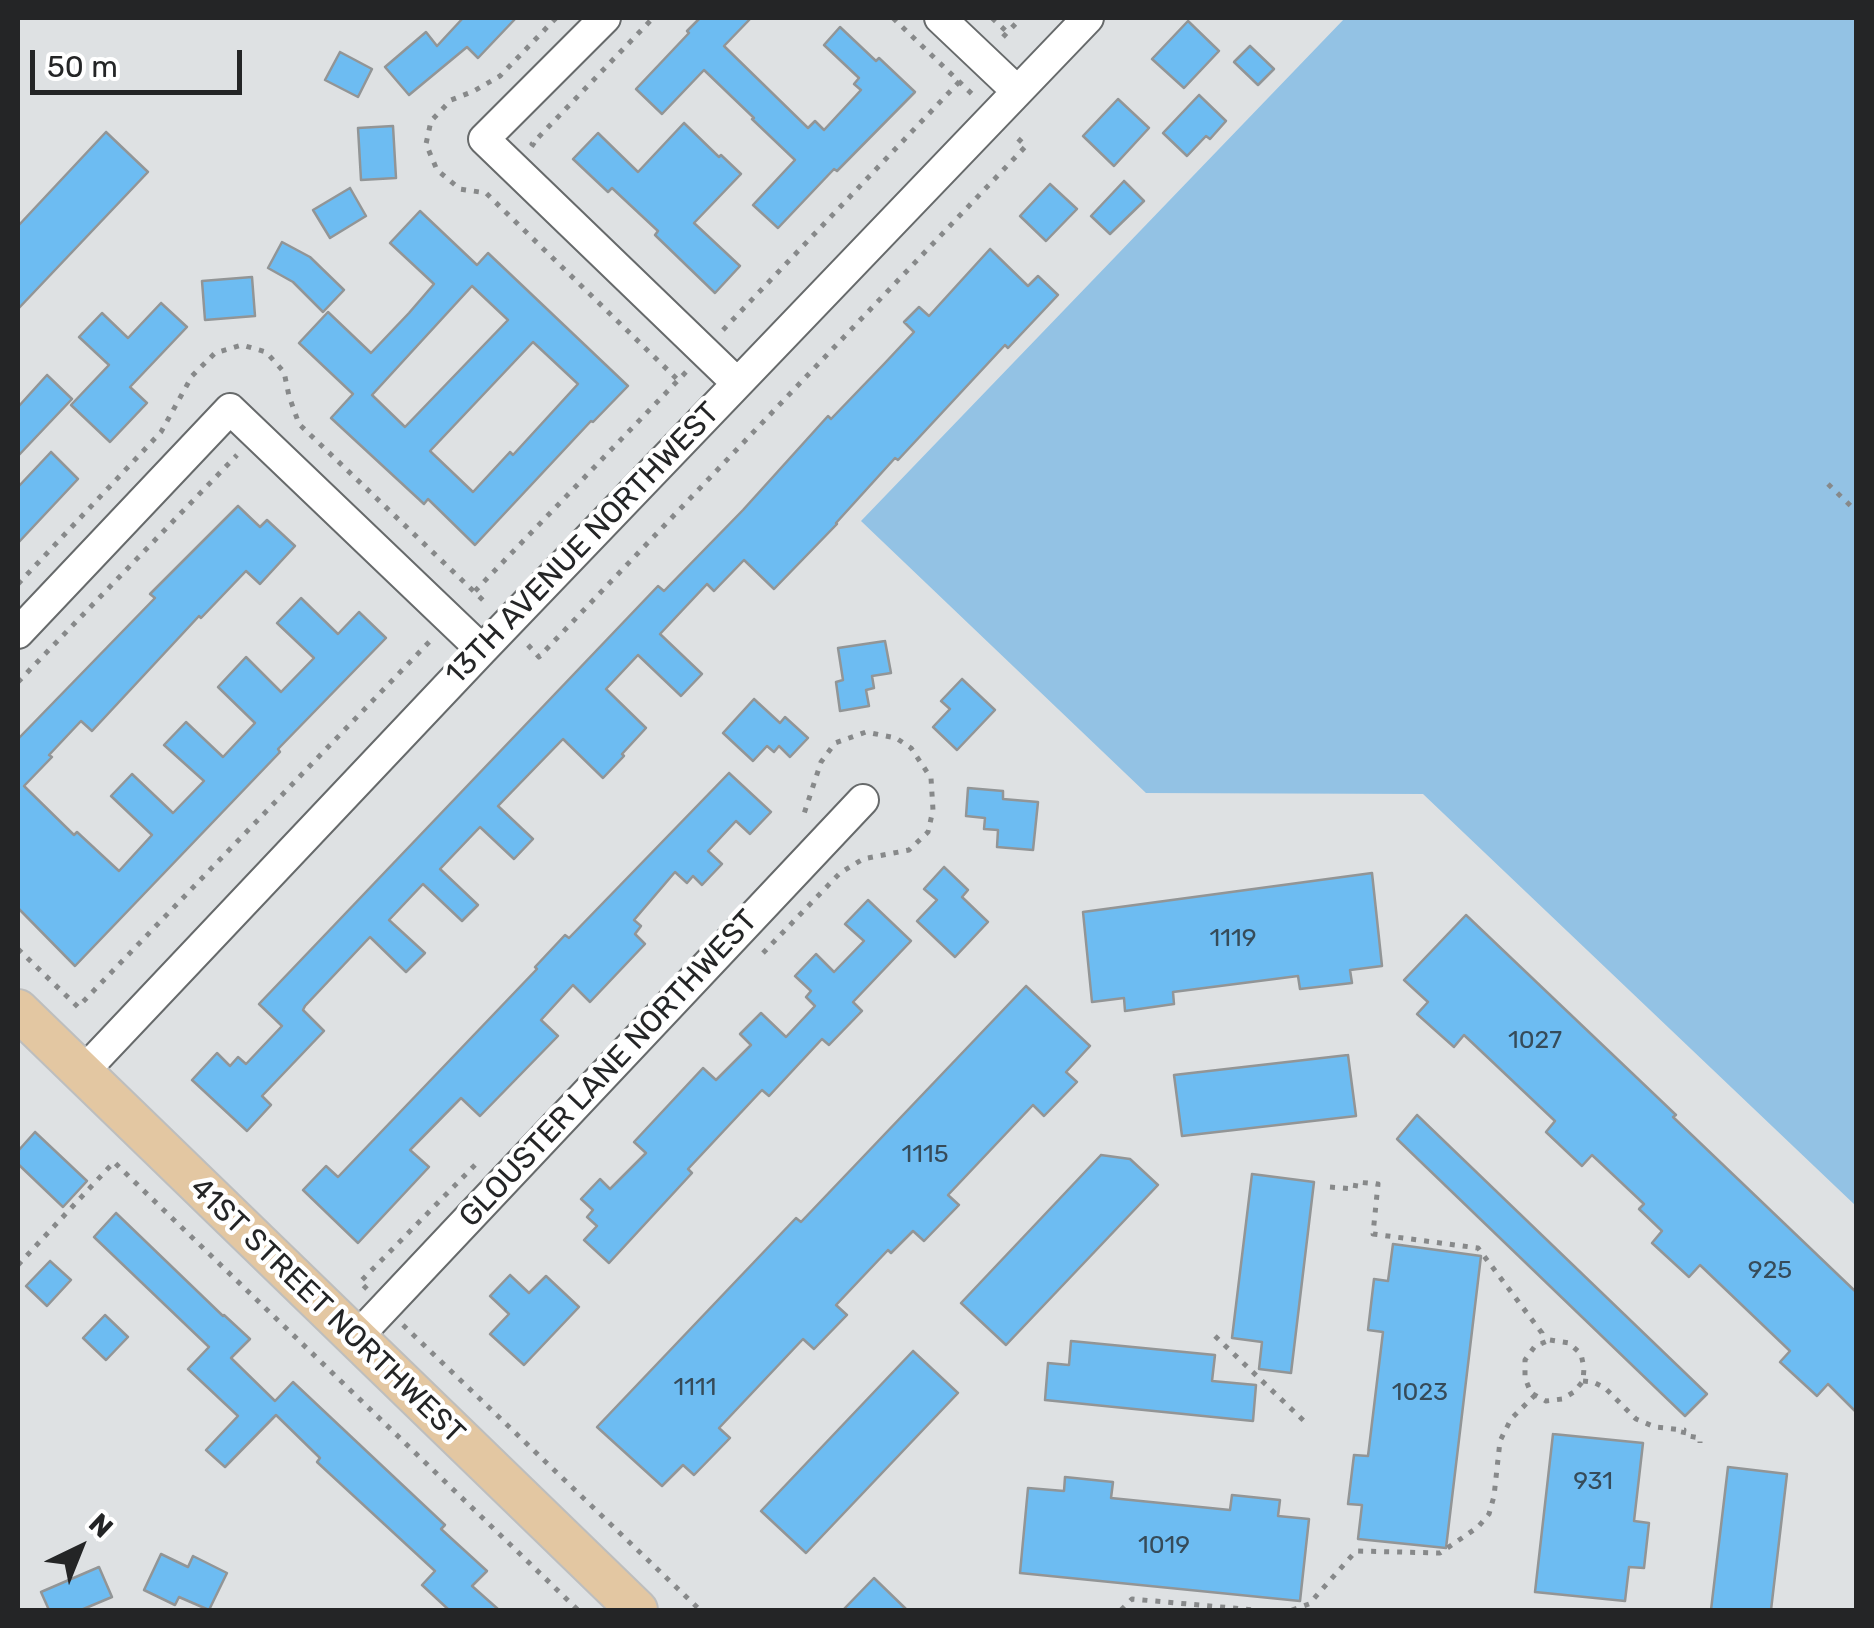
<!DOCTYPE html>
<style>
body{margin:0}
#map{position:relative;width:1874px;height:1628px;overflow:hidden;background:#dee1e3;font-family:Rubik,sans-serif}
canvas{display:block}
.frame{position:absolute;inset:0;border:20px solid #242526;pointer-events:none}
.north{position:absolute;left:30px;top:1498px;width:100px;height:100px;-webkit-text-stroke:8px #fff;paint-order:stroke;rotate:43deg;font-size:28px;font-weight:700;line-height:40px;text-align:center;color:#242526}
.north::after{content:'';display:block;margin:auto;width:35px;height:45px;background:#242526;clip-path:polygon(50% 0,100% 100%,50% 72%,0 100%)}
.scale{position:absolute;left:30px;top:50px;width:212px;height:45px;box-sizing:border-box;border:5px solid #242526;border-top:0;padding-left:12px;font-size:30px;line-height:35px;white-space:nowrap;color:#242526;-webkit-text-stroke:8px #fff;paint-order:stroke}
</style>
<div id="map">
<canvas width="1874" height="1628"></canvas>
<div class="frame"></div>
<div class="north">N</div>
<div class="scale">50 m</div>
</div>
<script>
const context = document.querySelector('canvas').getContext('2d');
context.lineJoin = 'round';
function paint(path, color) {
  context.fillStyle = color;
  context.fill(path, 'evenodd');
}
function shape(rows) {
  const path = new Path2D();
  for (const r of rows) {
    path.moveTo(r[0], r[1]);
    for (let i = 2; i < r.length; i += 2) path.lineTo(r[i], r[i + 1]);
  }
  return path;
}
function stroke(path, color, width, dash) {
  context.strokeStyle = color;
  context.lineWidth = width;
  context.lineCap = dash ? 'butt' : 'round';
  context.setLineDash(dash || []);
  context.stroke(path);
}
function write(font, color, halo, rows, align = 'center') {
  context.font = font + ' Rubik,sans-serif';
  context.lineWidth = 9;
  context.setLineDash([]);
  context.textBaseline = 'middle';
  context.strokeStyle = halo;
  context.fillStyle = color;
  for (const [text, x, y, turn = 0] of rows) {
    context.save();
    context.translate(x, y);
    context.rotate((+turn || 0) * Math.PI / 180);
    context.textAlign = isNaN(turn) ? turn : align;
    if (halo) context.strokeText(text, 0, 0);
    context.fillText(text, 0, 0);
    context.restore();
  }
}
const green = shape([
 [1345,18,1856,18,1856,1206,1423,794,1146,793,861,521]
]);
const building = shape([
 [463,18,516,18,478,58,467,47,409,95,385,67,426,32,437,46,463,18],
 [700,18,751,18,724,46,808,128,815,121,824,130,861,90,854,84,859,78,824,45,840,27,876,61,879,58,915,92,837,171,834,169,778,228,753,205,795,160,752,119,754,118,704,70,662,114,636,89,689,33,687,31,700,18],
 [1188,21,1219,51,1184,88,1152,59,1188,21],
 [1250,46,1274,69,1258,85,1234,62,1250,46],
 [340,52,372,69,358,97,325,80,340,52],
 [1199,95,1226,121,1210,139,1206,136,1187,156,1163,133,1199,95],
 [1118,99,1149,128,1114,166,1083,136,1118,99],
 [684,123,719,157,721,155,741,174,694,223,740,266,715,293,655,235,658,231,612,188,608,192,573,159,598,133,638,172,684,123],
 [393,126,396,178,361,180,358,128,393,126],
 [106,132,148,172,18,309,18,226,106,132],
 [1124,181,1144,201,1110,234,1091,216,1124,181],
 [1050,184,1077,209,1046,241,1020,216,1050,184],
 [350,188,366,216,330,238,313,210,350,188],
 [420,211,477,265,488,253,628,386,593,422,591,421,475,545,428,499,424,504,331,418,353,394,299,343,328,312,371,353,409,313,434,284,390,243,420,211],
 [472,286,508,320,405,427,372,395,472,286],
 [533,342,578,384,513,455,510,452,473,492,430,451,533,342],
 [282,242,310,257,344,290,323,312,293,282,268,268,282,242],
 [990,249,1028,286,1038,276,1058,295,1008,348,1005,345,898,460,895,458,836,523,837,524,774,589,744,560,714,591,707,584,660,634,702,674,681,696,638,655,606,689,646,728,622,754,624,756,603,778,563,739,498,806,533,839,514,859,480,827,440,869,478,905,462,921,423,884,389,920,425,953,406,972,370,937,305,1006,303,1010,324,1031,262,1096,271,1105,247,1131,192,1080,217,1053,230,1066,238,1057,246,1064,282,1026,259,1004,658,586,664,591,743,510,828,416,831,419,884,364,914,332,904,322,919,307,929,316,990,249],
 [252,277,255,316,205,320,202,281,252,277],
 [161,303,187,327,130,387,147,403,110,442,71,405,109,365,79,337,102,313,128,338,161,303],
 [47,375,72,399,18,456,18,407,47,375],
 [51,452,78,479,18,543,18,487,51,452],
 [238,506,260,527,267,520,295,546,260,584,246,571,201,618,199,616,92,731,81,721,49,755,52,757,24,786,74,835,77,832,119,871,152,835,111,796,132,774,173,813,204,781,164,745,186,722,223,757,255,723,218,687,246,657,281,692,314,658,277,623,301,598,338,634,359,612,386,638,278,749,280,752,75,966,18,908,18,739,155,598,150,594,238,506],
 [885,641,891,673,872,676,874,688,866,690,869,706,840,711,836,682,843,680,838,648,885,641],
 [962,679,995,710,957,750,933,727,950,709,941,701,962,679],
 [754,699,780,723,785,717,808,738,790,757,779,746,774,752,767,746,753,761,723,733,754,699],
 [729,773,771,812,750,834,736,821,708,851,722,864,702,885,693,876,687,883,675,872,634,920,641,926,635,934,645,944,590,1002,573,985,541,1020,558,1036,480,1116,461,1098,410,1150,429,1167,358,1243,303,1190,326,1166,338,1177,537,969,535,967,565,935,569,938,729,773],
 [968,788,1003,791,1003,799,1038,802,1033,850,997,847,998,830,984,829,985,818,966,816,968,788],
 [944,867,968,890,962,897,988,922,955,957,917,921,937,900,924,889,944,867],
 [1372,873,1382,966,1350,970,1352,983,1300,989,1298,976,1173,992,1174,1004,1125,1011,1124,998,1092,1002,1083,912,1372,873],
 [868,900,911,941,853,1002,862,1011,829,1045,822,1039,769,1096,762,1090,688,1169,692,1173,609,1263,584,1240,597,1226,587,1217,593,1210,581,1199,600,1179,610,1189,646,1153,634,1142,703,1068,716,1080,751,1045,740,1034,761,1013,786,1037,815,1006,806,997,811,991,795,976,816,954,834,972,864,941,845,924,868,900],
 [1466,915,1676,1115,1673,1117,1856,1292,1856,1412,1828,1384,1817,1396,1780,1362,1790,1351,1700,1265,1689,1277,1652,1243,1662,1231,1639,1209,1644,1204,1592,1155,1582,1166,1546,1132,1555,1121,1464,1035,1454,1047,1417,1014,1428,1002,1404,980,1466,915],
 [1026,986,1090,1046,1066,1072,1077,1082,1044,1116,1033,1105,948,1195,959,1205,924,1241,913,1231,891,1253,888,1250,836,1305,847,1315,814,1349,803,1339,719,1428,730,1438,694,1475,683,1465,662,1486,597,1427,796,1218,801,1222,1026,986],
 [1348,1055,1356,1116,1182,1136,1174,1075,1348,1055],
 [1417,1115,1707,1394,1685,1416,1397,1139,1417,1115],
 [35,1132,87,1181,63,1207,18,1164,18,1151,35,1132],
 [1101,1155,1130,1159,1158,1185,1006,1345,961,1303,1101,1155],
 [1252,1174,1314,1182,1291,1373,1259,1369,1262,1342,1232,1338,1252,1174],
 [116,1213,223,1316,224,1315,250,1339,231,1358,275,1401,293,1382,445,1525,441,1529,487,1571,472,1586,499,1610,449,1610,422,1585,435,1571,317,1462,320,1458,276,1415,225,1467,206,1450,238,1416,188,1369,209,1347,94,1237,116,1213],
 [1393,1244,1481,1256,1446,1548,1358,1539,1362,1505,1348,1504,1354,1455,1368,1456,1383,1332,1368,1330,1374,1279,1388,1281,1393,1244],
 [50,1261,71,1280,47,1306,26,1286,50,1261],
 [510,1275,529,1293,546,1276,579,1307,524,1365,490,1334,509,1314,490,1296,510,1275],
 [105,1315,128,1337,106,1360,83,1338,105,1315],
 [1071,1341,1215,1355,1212,1381,1256,1385,1253,1421,1045,1400,1048,1363,1069,1365,1071,1341],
 [913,1351,958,1393,806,1553,761,1511,913,1351],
 [1553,1434,1643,1443,1634,1521,1649,1523,1644,1568,1629,1567,1625,1601,1535,1592,1553,1434],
 [1728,1467,1787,1474,1771,1610,1711,1610,1728,1467],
 [1065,1477,1113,1482,1111,1498,1230,1510,1232,1495,1280,1500,1278,1516,1309,1519,1300,1601,1020,1573,1028,1488,1064,1491,1065,1477],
 [161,1554,188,1567,193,1556,227,1573,209,1610,179,1597,175,1605,144,1590,161,1554],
 [99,1567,112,1597,81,1610,49,1610,41,1592,99,1567],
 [874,1578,907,1610,843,1610,874,1578]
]);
const path = shape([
 [556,18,500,76,474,91,451,100,431,121,426,144,437,170,460,189,486,193,678,380],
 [893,18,973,95],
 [992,18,1007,32],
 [1003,37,1021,18],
 [535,146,532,144,653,18],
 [723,330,960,81],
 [1828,484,1856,511],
 [18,584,161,432,192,376,215,353,242,345,266,352,284,372,289,396,299,424,488,605],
 [475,591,686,372],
 [528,645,539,657,1026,146,1013,134],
 [18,682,237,455],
 [18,949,78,1007,431,640],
 [763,953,840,873,863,859,909,850,928,832,933,810,931,778,911,748,896,738,866,732,835,743,821,762,802,820],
 [1330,1187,1355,1189,1356,1182,1378,1184,1373,1234,1478,1248,1542,1333,1543,1344],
 [18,1265,114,1162,578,1610],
 [367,1289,360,1282,475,1165],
 [403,1325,700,1610],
 [1215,1336,1304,1421],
 [1550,1340,1569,1343,1581,1354,1584,1368,1583,1381,1574,1392,1562,1399,1546,1401,1531,1393,1525,1378,1525,1360,1535,1346,1550,1340],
 [1583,1381,1593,1382,1605,1388,1636,1419,1655,1427,1684,1430,1683,1435,1700,1438,1700,1443],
 [1121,1610,1132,1599,1255,1610],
 [1292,1610,1309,1604,1356,1551,1440,1553,1478,1527,1489,1514,1494,1496,1500,1441,1511,1419,1535,1395]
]);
const minor = shape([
 [605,18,484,139,737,383],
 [940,18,1017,91],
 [18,633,230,409,482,650],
 [82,1073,482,650,1088,18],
 [356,1338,863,800]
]);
const major = shape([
 [18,1010,637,1610]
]);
const numberNames = [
 ["1119",1233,939],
 ["1027",1535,1041],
 ["1115",925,1155],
 ["925",1770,1271],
 ["1111",695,1388],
 ["1023",1420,1393],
 ["931",1593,1482],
 ["1019",1164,1546]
];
const streetNames = [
 ["13TH AVENUE NORTHWEST",583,544,-46],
 ["GLOUSTER LANE NORTHWEST",609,1069,-47],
 ["41ST STREET NORTHWEST",327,1311,44]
];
paint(green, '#93c2e4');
paint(building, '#6dbcf2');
stroke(building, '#929596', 2.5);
stroke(minor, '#676a6b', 34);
stroke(major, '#bdbebe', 44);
stroke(path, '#87898a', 5, [5, 8]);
stroke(minor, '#fff', 30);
stroke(major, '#e3c7a2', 40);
write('25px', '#364b59', null, numberNames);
write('30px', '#242526', '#fff', streetNames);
</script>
